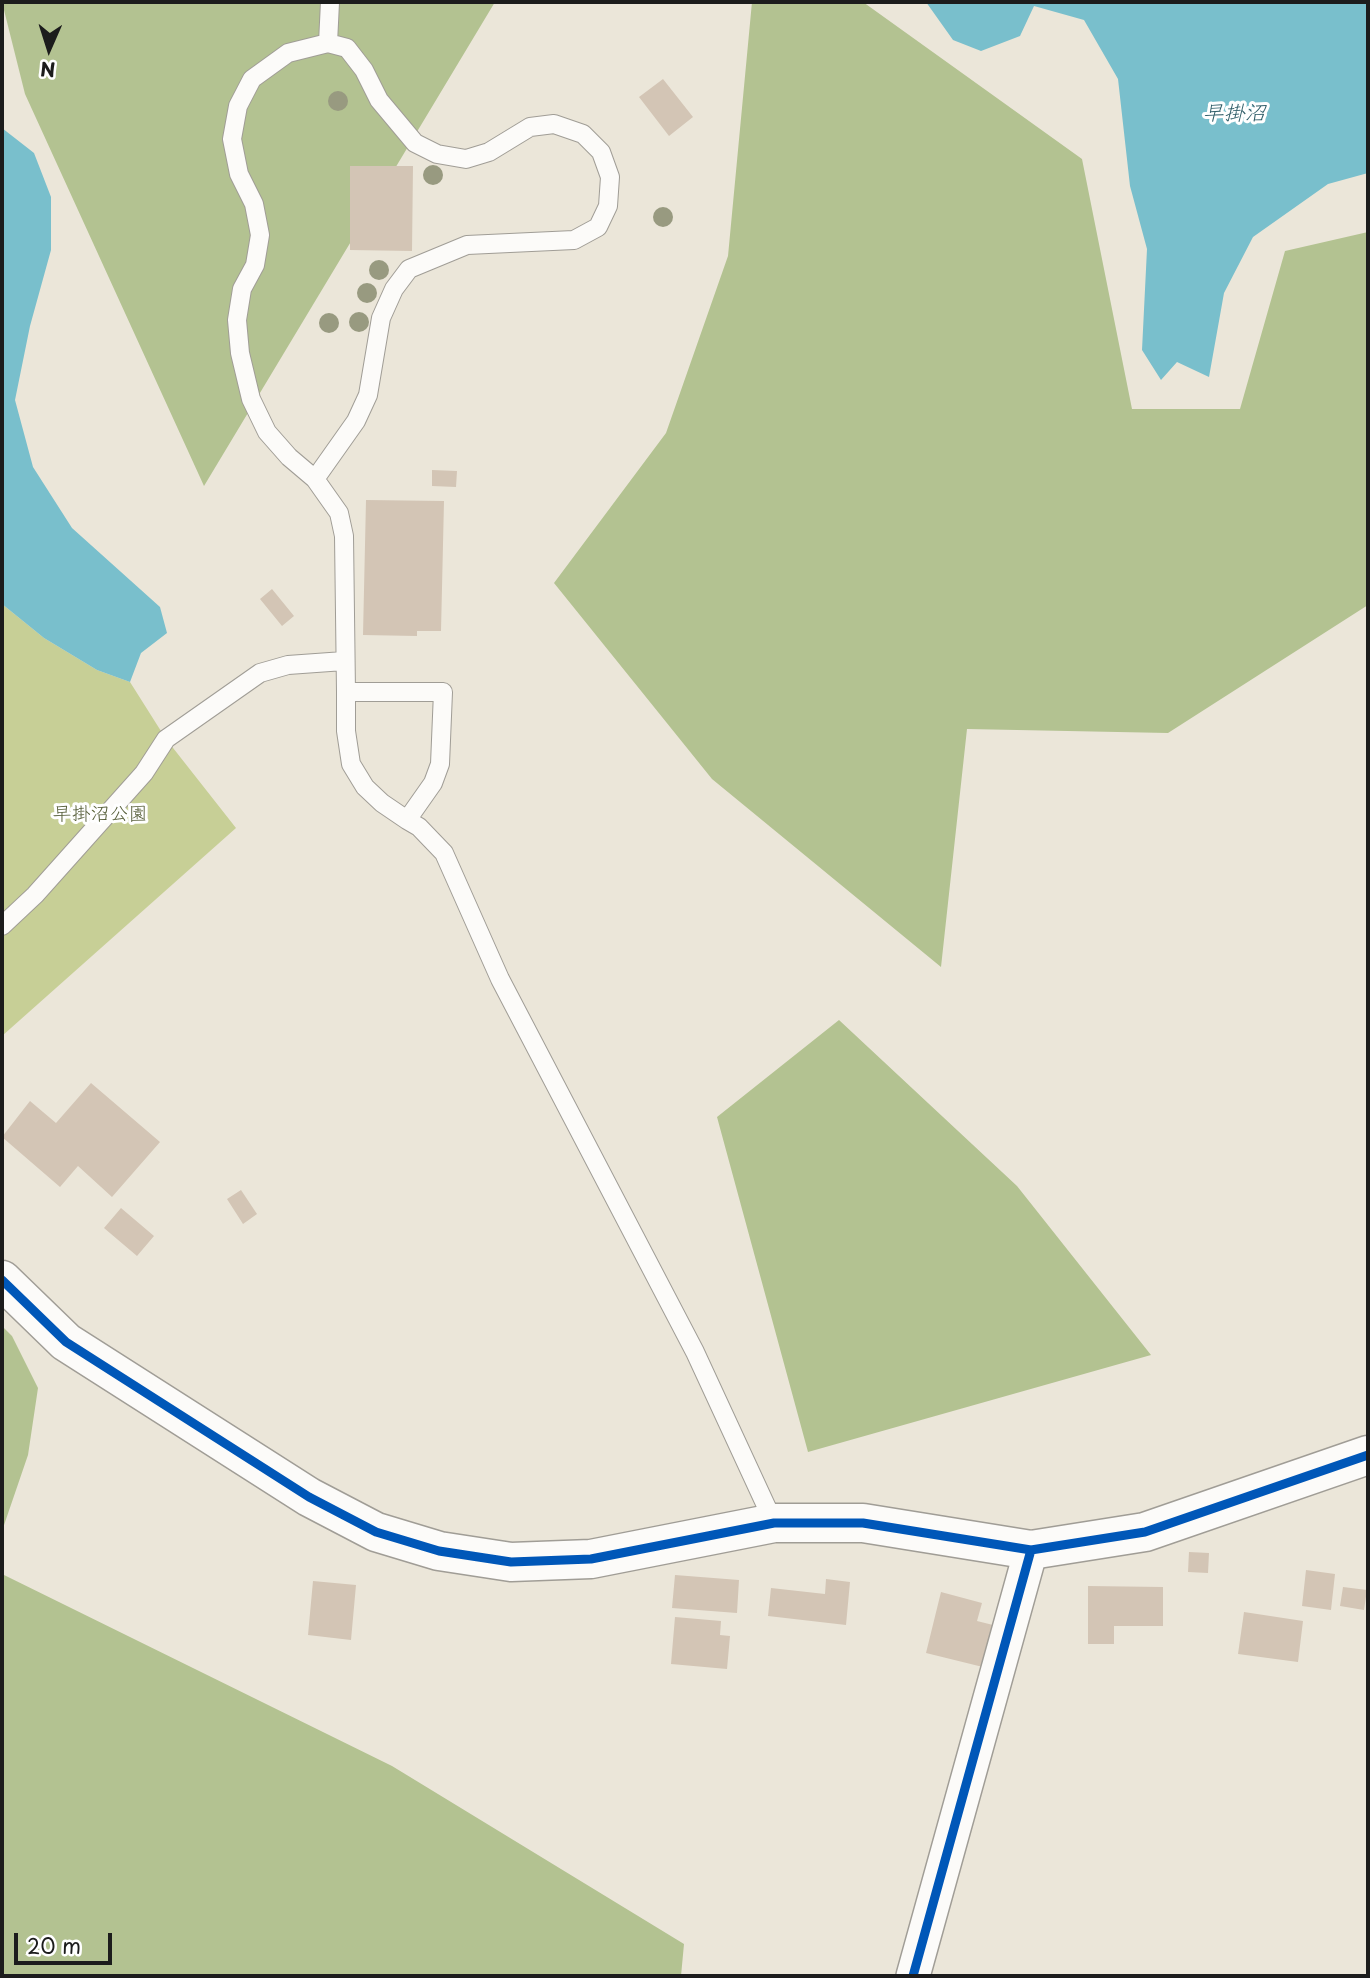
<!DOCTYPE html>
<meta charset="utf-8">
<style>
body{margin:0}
#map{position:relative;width:1370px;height:1978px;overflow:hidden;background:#ebe6d9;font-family:"Playpen Sans",sans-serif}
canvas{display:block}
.frame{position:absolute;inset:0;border:4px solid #1c1c1c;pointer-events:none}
.north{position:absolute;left:14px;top:14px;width:70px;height:70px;-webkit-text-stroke:5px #fff;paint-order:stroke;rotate:183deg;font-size:19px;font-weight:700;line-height:28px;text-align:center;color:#1c1c1c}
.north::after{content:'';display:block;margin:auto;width:24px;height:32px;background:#1c1c1c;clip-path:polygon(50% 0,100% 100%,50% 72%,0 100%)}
.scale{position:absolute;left:14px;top:1933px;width:98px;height:32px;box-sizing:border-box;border:4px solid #1c1c1c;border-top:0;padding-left:9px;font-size:21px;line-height:24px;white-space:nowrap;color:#1c1c1c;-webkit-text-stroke:5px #fff;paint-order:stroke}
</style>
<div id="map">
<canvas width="1370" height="1978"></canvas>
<div class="frame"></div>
<div class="north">N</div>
<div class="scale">20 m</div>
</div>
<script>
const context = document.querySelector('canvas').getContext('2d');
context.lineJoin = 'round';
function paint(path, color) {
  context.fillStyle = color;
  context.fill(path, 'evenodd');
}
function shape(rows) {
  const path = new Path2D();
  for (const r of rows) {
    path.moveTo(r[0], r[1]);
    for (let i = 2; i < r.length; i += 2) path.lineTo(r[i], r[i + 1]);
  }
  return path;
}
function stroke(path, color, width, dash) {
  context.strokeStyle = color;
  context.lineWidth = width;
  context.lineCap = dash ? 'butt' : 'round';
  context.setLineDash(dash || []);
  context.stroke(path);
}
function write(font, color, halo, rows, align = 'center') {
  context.font = font + ' "Playpen Sans","Klee One",sans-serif';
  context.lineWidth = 6;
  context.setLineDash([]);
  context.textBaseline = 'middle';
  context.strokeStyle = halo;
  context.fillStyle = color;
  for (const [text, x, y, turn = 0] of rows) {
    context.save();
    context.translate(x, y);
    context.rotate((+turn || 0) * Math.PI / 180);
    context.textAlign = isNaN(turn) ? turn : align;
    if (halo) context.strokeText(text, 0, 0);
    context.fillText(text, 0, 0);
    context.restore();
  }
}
const green = shape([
 [2,604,44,638,97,670,130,682,166,739,236,828,2,1036]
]);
const forest = shape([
 [2,2,495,2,204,486,25,94],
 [752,2,863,2,1082,159,1132,409,1240,409,1285,251,1368,232,1368,605,1168,733,967,729,941,967,712,779,554,583,666,433,728,256],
 [839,1020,1017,1186,1151,1355,808,1452,717,1117],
 [2,1326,12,1336,38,1388,28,1455,2,1531],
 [2,1574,392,1766,684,1944,681,1976,2,1976]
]);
const water = shape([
 [926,2,1368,2,1368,173,1328,184,1253,237,1224,293,1209,377,1177,362,1161,380,1142,350,1147,249,1130,186,1118,79,1084,20,1034,6,1020,36,981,51,953,40],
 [2,128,34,153,51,197,51,250,30,326,15,400,33,467,72,528,160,607,167,633,141,653,130,682,97,670,44,638,2,604]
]);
const building = shape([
 [663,79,693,117,669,136,639,97],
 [350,166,413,166,412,251,350,250],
 [432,470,457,471,456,487,432,486],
 [366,500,444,501,441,631,417,631,417,636,363,635],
 [272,589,294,616,282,626,260,599],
 [91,1083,160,1142,112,1197,78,1166,60,1187,2,1137,30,1101,56,1123],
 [241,1190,257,1214,243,1224,227,1199],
 [121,1208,154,1236,137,1256,104,1228],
 [1189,1552,1209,1553,1208,1573,1188,1572],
 [1306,1570,1335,1574,1331,1610,1302,1606],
 [675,1575,739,1580,737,1613,672,1608],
 [826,1579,850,1582,846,1625,768,1616,771,1588,825,1594],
 [313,1581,356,1585,351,1640,308,1635],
 [1088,1586,1163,1587,1163,1626,1114,1626,1114,1644,1088,1644],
 [1343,1587,1367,1590,1364,1610,1340,1606],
 [941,1592,982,1603,977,1621,1001,1627,991,1669,926,1653],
 [1244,1612,1303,1621,1298,1662,1238,1654],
 [675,1617,721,1621,720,1635,730,1636,727,1669,671,1664]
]);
const service = shape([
 [328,43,330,2],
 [315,479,356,421,368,395,381,318,394,289,409,269,467,245,574,240,598,227,608,206,610,177,601,152,583,134,554,124,530,127,489,152,466,159,437,154,415,143,379,100,364,70,347,48,328,43,288,53,252,79,238,106,232,139,239,174,254,204,260,235,255,265,242,289,237,320,240,353,251,399,267,432,289,457,315,479,339,513,344,536,346,692],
 [407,820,433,783,440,764,443,692,346,692,346,731,351,764,365,787,382,803,407,820,419,827,444,853,500,979,695,1352,774,1523],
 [2,926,35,895,144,773,166,739,260,673,288,665,344,661]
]);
const minor = shape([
 [913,1976,1031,1550]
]);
const tertiary = shape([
 [2,1280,66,1342,309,1497,376,1532,439,1551,511,1562,591,1559,774,1523,863,1523,1031,1550,1145,1532,1368,1455]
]);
const cycleway = shape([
 [2,1280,66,1342,309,1497,376,1532,439,1551,511,1562,591,1559,774,1523,863,1523,1031,1550,1145,1532,1368,1455],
 [913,1976,1031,1550]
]);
const trees = [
 [338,101],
 [433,175],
 [663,217],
 [379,270],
 [367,293],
 [359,322],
 [329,323]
];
const parkNames = [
 ["早掛沼公園",100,815]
];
const waterNames = [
 ["早掛沼",1234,114]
];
paint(green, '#c7cf96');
paint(forest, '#b3c291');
paint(water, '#79bfcc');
paint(building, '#d3c5b5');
stroke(service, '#a09d96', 20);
stroke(minor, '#a09d96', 36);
stroke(tertiary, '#a09d96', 41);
stroke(service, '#fcfbf9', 18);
stroke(minor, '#fcfbf9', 33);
stroke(tertiary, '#fcfbf9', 38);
stroke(cycleway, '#0057b8', 9);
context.fillStyle = '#989a80';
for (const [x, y] of trees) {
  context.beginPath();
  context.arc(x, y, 10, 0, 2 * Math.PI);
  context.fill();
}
write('19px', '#545c37', '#fff', parkNames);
write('italic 21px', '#305e69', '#fff', waterNames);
</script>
